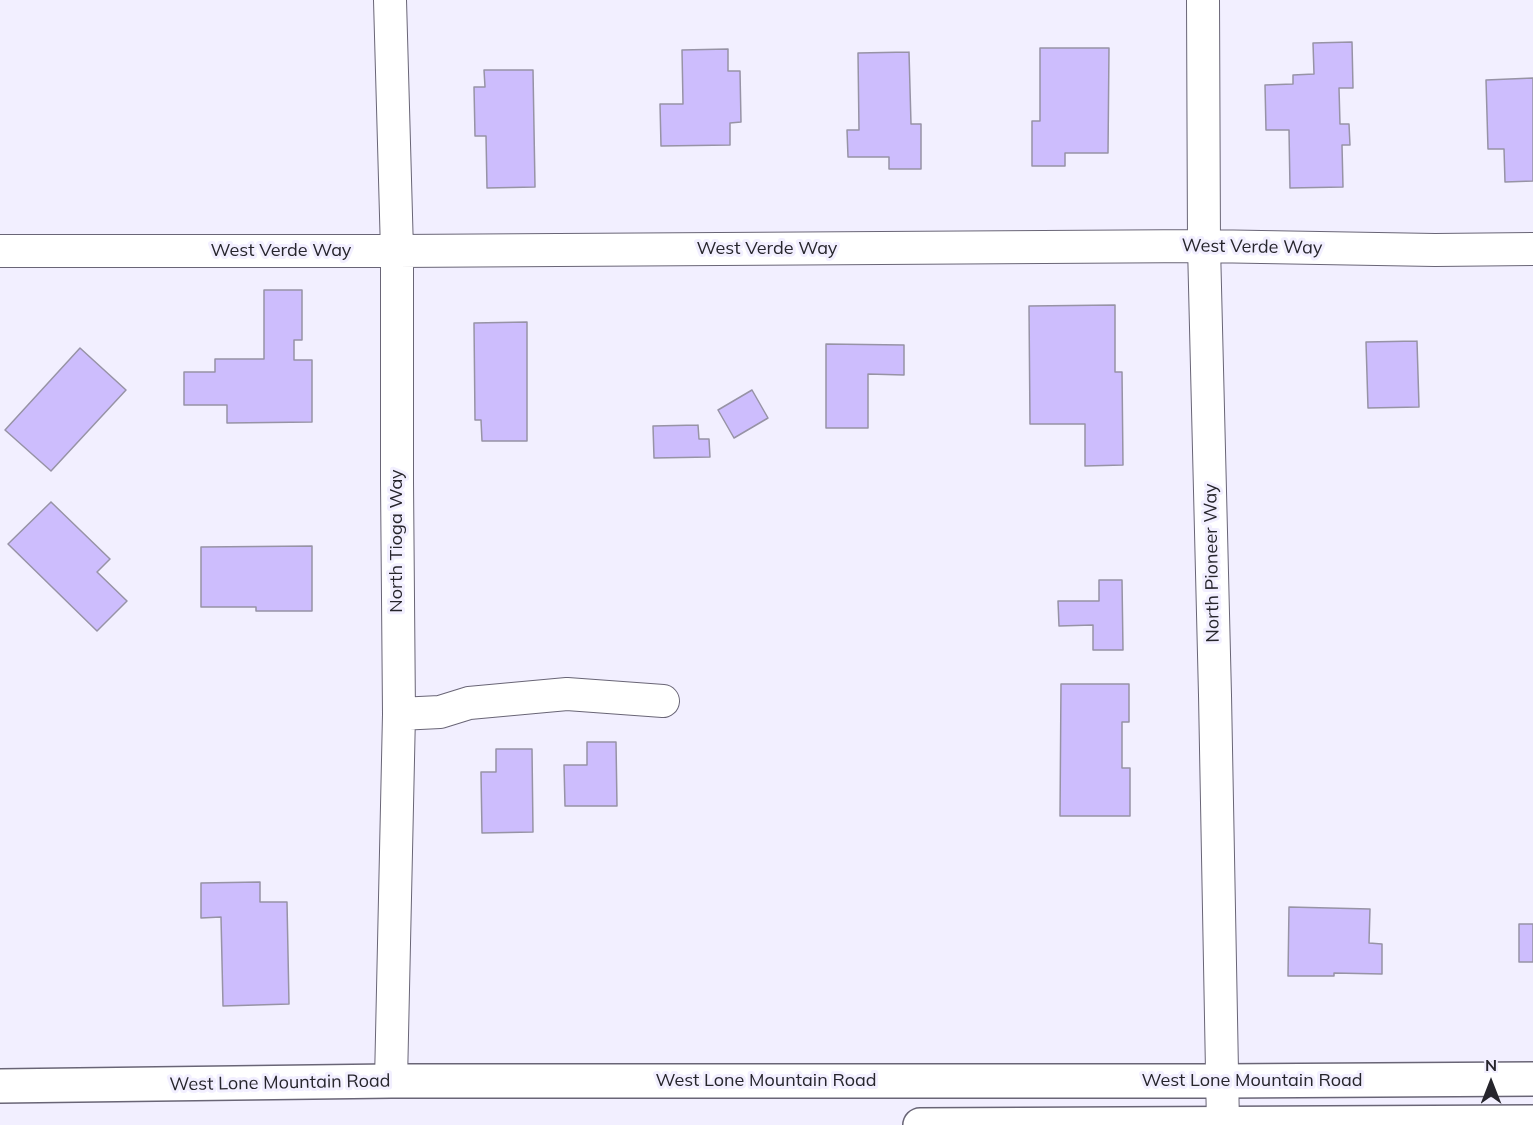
<!DOCTYPE html>
<style>
body{margin:0}
#map{position:relative;width:1533px;height:1125px;overflow:hidden;background:#f2efff;font-family:Mulish,sans-serif}
canvas{display:block}
.north{position:absolute;left:1461px;top:1053px;width:60px;height:60px;-webkit-text-stroke:4px #f2efff;paint-order:stroke;rotate:0deg;font-size:16px;font-weight:700;line-height:24px;text-align:center;color:#26252c}
.north::after{content:'';display:block;margin:auto;width:21px;height:27px;background:#26252c;clip-path:polygon(50% 0,100% 100%,50% 72%,0 100%)}
</style>
<div id="map">
<canvas width="1533" height="1125"></canvas>
<div class="north">N</div>
</div>
<script>
const context = document.querySelector('canvas').getContext('2d');
context.lineJoin = 'round';
function paint(path, color) {
  context.fillStyle = color;
  context.fill(path, 'evenodd');
}
function shape(rows) {
  const path = new Path2D();
  for (const r of rows) {
    path.moveTo(r[0], r[1]);
    for (let i = 2; i < r.length; i += 2) path.lineTo(r[i], r[i + 1]);
  }
  return path;
}
function stroke(path, color, width, dash) {
  context.strokeStyle = color;
  context.lineWidth = width;
  context.lineCap = dash ? 'butt' : 'round';
  context.setLineDash(dash || []);
  context.stroke(path);
}
function write(font, color, halo, rows, align = 'center') {
  context.font = font + ' Mulish,sans-serif';
  context.lineWidth = 6;
  context.setLineDash([]);
  context.textBaseline = 'middle';
  context.strokeStyle = halo;
  context.fillStyle = color;
  for (const [text, x, y, turn = 0] of rows) {
    context.save();
    context.translate(x, y);
    context.rotate((+turn || 0) * Math.PI / 180);
    context.textAlign = isNaN(turn) ? turn : align;
    if (halo) context.strokeText(text, 0, 0);
    context.fillText(text, 0, 0);
    context.restore();
  }
}
const building = shape([
 [1352,42,1353,88,1339,88,1340,124,1349,124,1350,145,1342,145,1343,187,1290,188,1289,130,1266,130,1265,85,1293,84,1293,75,1314,74,1313,43,1352,42],
 [1040,48,1109,48,1108,153,1065,153,1065,166,1032,166,1032,121,1040,121,1040,48],
 [728,49,728,71,740,71,741,122,730,123,730,145,661,146,660,104,683,104,682,50,728,49],
 [909,52,911,124,921,124,921,169,889,169,889,157,848,157,847,130,859,130,858,53,909,52],
 [484,70,533,70,535,187,487,188,486,136,475,136,474,87,485,87,484,70],
 [1533,78,1533,181,1505,182,1504,149,1488,149,1486,80,1533,78],
 [264,290,302,290,302,340,294,340,294,360,312,360,312,422,227,423,227,405,184,405,184,372,215,372,215,359,264,359,264,290],
 [1115,305,1115,372,1122,372,1123,465,1085,466,1085,424,1030,424,1029,306,1115,305],
 [527,322,527,441,482,441,481,420,475,420,474,323,527,322],
 [1417,341,1419,407,1368,408,1366,342,1417,341],
 [826,344,904,345,904,375,868,374,868,428,826,428,826,344],
 [80,348,126,390,51,471,5,430,80,348],
 [752,390,768,418,734,438,718,410,752,390],
 [698,425,699,439,709,439,710,457,654,458,653,426,698,425],
 [51,502,110,559,97,572,127,601,97,631,8,544,51,502],
 [312,546,312,611,256,611,256,607,201,607,201,547,312,546],
 [1099,580,1122,580,1123,650,1093,650,1093,625,1059,626,1058,601,1099,601,1099,580],
 [1061,684,1129,684,1129,722,1122,722,1122,768,1130,768,1130,816,1060,816,1061,684],
 [587,742,616,742,617,806,565,806,564,765,587,765,587,742],
 [496,749,532,749,533,832,482,833,481,772,496,772,496,749],
 [260,882,260,902,287,902,289,1004,223,1006,221,917,201,918,201,883,260,882],
 [1289,907,1370,909,1369,943,1382,944,1382,974,1334,973,1334,976,1288,976,1289,907],
 [1519,924,1533,924,1533,962,1519,962,1519,924]
]);
const minor = shape([
 [390,0,397,251,397,482,399,714,391,1081],
 [1203,0,1204,246,1215,695,1223,1125],
 [0,251,397,251,1204,246,1435,250,1533,249],
 [399,714,440,712,469,703,567,694,663,701]
]);
const major = shape([
 [0,1086,391,1081,1223,1081,1533,1079],
 [920,1125,1533,1122]
]);
const streetNames = [
 ["West Verde Way",1252,247,1],
 ["West Verde Way",767,249],
 ["West Verde Way",281,251],
 ["North Tioga Way",397,541,-90],
 ["North Pioneer Way",1212,563,-91],
 ["West Lone Mountain Road",766,1081],
 ["West Lone Mountain Road",1252,1081],
 ["West Lone Mountain Road",280,1083,-1]
];
paint(building, '#cdbdfd');
stroke(building, '#9793a5', 1.5);
stroke(minor, '#696576', 34);
stroke(major, '#696576', 36);
stroke(minor, '#fff', 32);
stroke(major, '#fff', 33);
write('18px', '#26252c', '#f2efff', streetNames);
</script>
